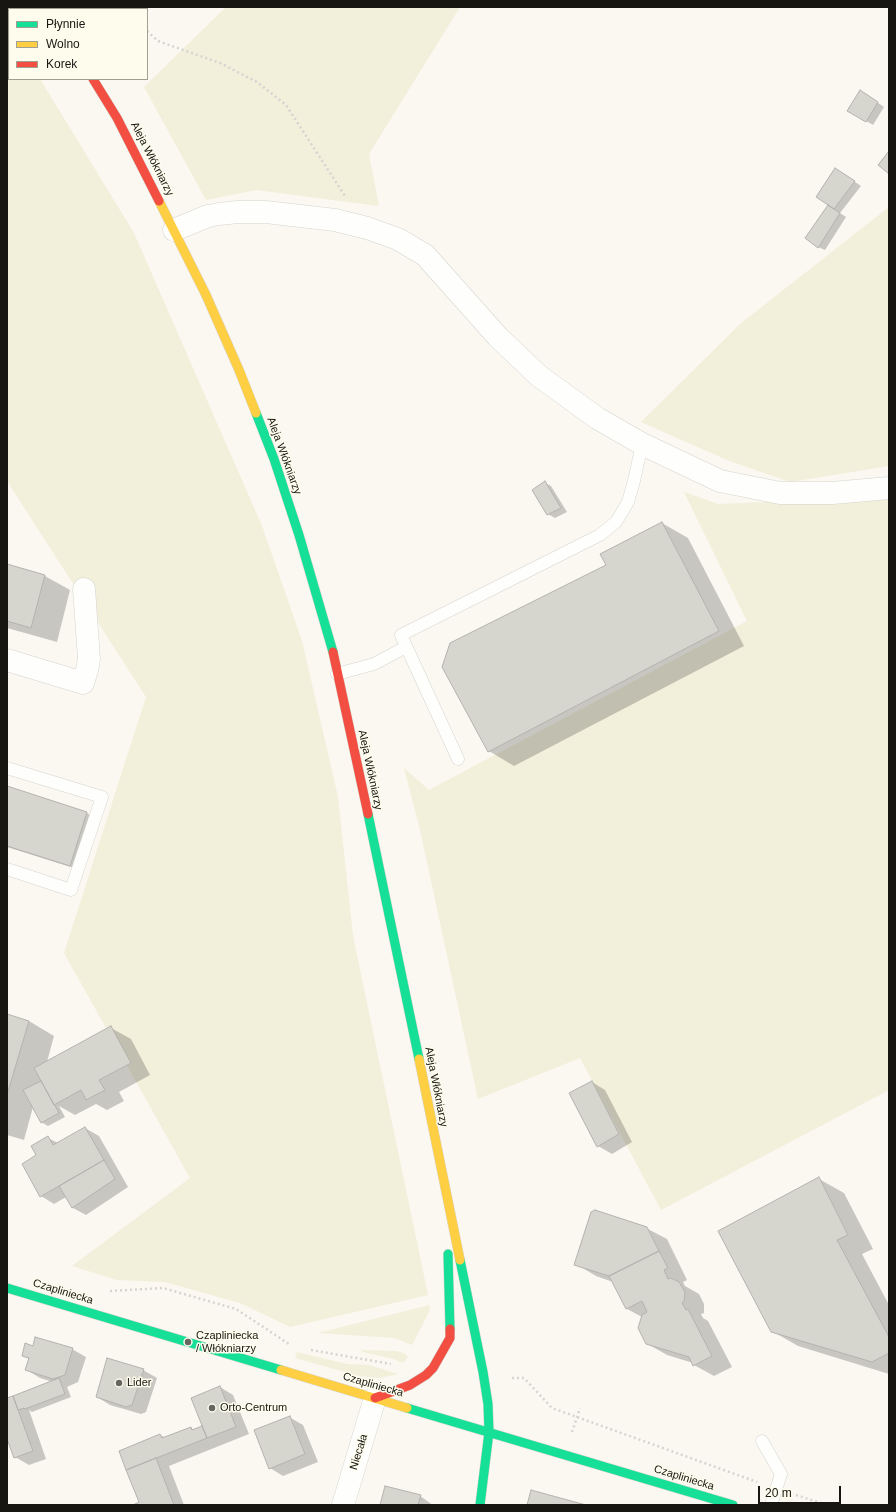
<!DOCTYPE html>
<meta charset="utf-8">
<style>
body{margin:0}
#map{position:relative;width:896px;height:1512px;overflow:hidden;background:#faf8f0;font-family:Arial,sans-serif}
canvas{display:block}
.frame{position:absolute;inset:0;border:8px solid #171611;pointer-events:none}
.legend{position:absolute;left:8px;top:8px;width:140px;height:72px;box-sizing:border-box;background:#fdfced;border:1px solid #a1a095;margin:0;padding:5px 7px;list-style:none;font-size:12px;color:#171611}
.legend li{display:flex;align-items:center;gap:8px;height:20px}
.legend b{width:20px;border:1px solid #a1a095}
.scale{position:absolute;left:758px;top:1486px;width:83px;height:18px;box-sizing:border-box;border:2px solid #171611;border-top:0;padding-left:5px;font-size:12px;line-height:14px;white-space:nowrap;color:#171611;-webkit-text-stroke:3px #fdfced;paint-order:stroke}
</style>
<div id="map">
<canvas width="896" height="1512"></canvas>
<div class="frame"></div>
<ul class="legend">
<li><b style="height:5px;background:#16e098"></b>Płynnie</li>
<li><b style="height:5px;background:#ffcf43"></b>Wolno</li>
<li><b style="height:5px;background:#f24e42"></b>Korek</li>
</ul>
<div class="scale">20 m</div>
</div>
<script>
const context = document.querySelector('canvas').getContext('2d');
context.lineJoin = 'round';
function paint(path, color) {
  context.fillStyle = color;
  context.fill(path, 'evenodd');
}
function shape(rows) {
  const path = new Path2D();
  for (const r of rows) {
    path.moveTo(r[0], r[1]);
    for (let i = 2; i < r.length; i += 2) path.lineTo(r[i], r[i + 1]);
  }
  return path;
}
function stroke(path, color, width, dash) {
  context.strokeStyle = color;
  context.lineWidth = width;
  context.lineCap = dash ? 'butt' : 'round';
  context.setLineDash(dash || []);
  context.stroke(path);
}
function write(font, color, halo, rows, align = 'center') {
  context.font = font + ' Arial,sans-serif';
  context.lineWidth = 3;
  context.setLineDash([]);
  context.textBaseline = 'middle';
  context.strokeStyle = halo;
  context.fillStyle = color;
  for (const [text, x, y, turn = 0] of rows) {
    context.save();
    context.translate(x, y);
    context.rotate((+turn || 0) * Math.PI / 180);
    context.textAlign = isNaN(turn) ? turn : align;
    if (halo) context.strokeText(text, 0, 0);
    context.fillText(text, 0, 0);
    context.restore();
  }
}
const green = shape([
 [226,7,460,7,369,154,379,206,256,190,206,200,144,87],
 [7,25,9,28,9,79,40,79,134,233,262,526,302,641,338,797,353,936,428,1295,290,1327,240,1303,165,1282,117,1280,72,1266,190,1178,64,953,146,697,7,481],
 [889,207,889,466,790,482,727,460,641,422,740,324],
 [684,492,718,504,889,497,889,1090,661,1210,580,1058,478,1099,420,830,404,768,429,790,747,621],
 [430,1305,429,1312,412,1345,395,1338,318,1333],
 [361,1350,396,1351,404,1353,408,1357,404,1362,400,1362,394,1359,363,1352],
 [297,1352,347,1364,369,1365,398,1374,380,1378,359,1376,295,1358]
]);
const shadow = shape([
 [867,95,884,107,873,125,848,110],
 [842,173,861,186,840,213,846,217,825,250,818,247,830,204],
 [545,483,551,486,567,512,555,518,548,514],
 [662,523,688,538,744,646,514,766,489,751,607,565],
 [7,565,45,576,70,590,57,642,7,628],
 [7,788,87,813,93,817,77,869,7,847],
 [7,1016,29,1021,54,1036,47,1062,111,1028,131,1039,150,1075,119,1092,124,1101,107,1110,96,1104,75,1115,59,1106,65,1117,48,1126,41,1122,33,1107,24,1140,7,1135],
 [592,1082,605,1090,632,1142,612,1154,598,1146],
 [85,1128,99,1136,128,1187,86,1215,73,1208,66,1197,54,1204,41,1196,37,1155,48,1138,58,1143],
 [819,1179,844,1193,873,1249,862,1254,889,1305,889,1374,798,1346,772,1331],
 [646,1228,667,1239,687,1280,683,1282,685,1286,699,1294,704,1304,704,1313,701,1314,703,1318,708,1321,732,1367,714,1376,694,1365,693,1363,667,1355,646,1343,642,1317,627,1309,613,1282,596,1276,576,1264],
 [33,1347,72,1349,86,1357,78,1382,67,1387,71,1397,32,1412,29,1410,46,1459,29,1465,15,1457,11,1444,7,1442,7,1399,53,1382,40,1378,27,1370,29,1359,23,1356],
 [143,1370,157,1378,146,1412,141,1414,110,1405,97,1397],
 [220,1387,233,1395,249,1434,169,1466,184,1505,135,1505,140,1503,120,1452,160,1435,166,1438,191,1428,194,1430,204,1426],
 [289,1417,303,1425,318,1462,283,1476,270,1468],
 [420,1496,433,1505,381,1505]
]);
const building = shape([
 [860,90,878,102,866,122,847,111,860,90],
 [889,151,889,174,878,165,889,151],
 [835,168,855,181,834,209,816,197,835,168],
 [828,205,840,213,818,248,805,238,828,205],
 [545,481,561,508,547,515,532,490,545,481],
 [662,522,719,631,488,752,442,667,450,643,606,565,600,554,662,522],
 [7,564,45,575,31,628,7,621,7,564],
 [7,786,87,812,70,866,7,846,7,786],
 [7,1014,29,1021,7,1095,7,1014],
 [111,1026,131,1063,99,1080,105,1090,86,1100,81,1090,54,1105,34,1068,111,1026],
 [41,1081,59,1113,41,1123,23,1090,41,1081],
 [592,1081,619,1134,597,1147,569,1093,592,1081],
 [85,1127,104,1160,40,1197,22,1164,36,1155,31,1146,48,1136,53,1145,85,1127],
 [104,1160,115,1179,72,1208,59,1186,104,1160],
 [819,1177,848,1235,837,1240,889,1337,889,1353,872,1362,771,1332,718,1231,819,1177],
 [595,1210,647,1227,659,1251,609,1276,574,1265,591,1212,595,1210],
 [659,1251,668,1268,664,1270,668,1279,671,1278,679,1282,685,1292,684,1301,682,1303,686,1310,688,1309,712,1356,693,1366,689,1357,646,1344,638,1328,642,1315,647,1312,642,1301,626,1309,609,1276,659,1251],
 [35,1337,73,1348,65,1375,53,1379,25,1370,29,1358,22,1356,25,1343,33,1346,35,1337],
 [107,1358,144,1369,132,1405,126,1407,96,1397,107,1358],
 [59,1378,65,1394,25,1409,24,1408,18,1410,13,1396,59,1378],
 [220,1386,236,1427,207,1438,191,1398,220,1386],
 [13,1396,33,1451,14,1458,7,1439,7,1398,13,1396],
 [290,1416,305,1454,269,1469,254,1430,290,1416],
 [202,1426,207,1438,126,1470,119,1451,160,1434,162,1438,191,1427,192,1430,202,1426],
 [156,1458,174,1505,133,1505,139,1502,126,1470,156,1458],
 [385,1486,421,1495,418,1505,380,1505,385,1486],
 [531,1490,586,1505,527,1505,531,1490]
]);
const path = shape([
 [114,7,117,9],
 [147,31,158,41,220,63,257,82,286,105,345,196],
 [110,1291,163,1288,236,1309,289,1344],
 [311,1350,391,1364],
 [512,1378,524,1378,552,1408,757,1482],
 [572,1432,580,1408],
 [796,1495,827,1505]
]);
const lane = shape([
 [337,674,374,664,406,647],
 [458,759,401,635,600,535,616,522,628,502,634,481,642,444],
 [7,768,102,797,71,890,7,869],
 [762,1441,781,1474,771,1505]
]);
const street = shape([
 [174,230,208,216,219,214,238,212,266,212,335,220,367,228,398,239,425,255,498,337,539,376,597,418,642,444,720,481,780,493,832,493,889,488],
 [7,660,83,683,87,670,89,659,84,589],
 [343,1505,375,1398]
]);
const fast = shape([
 [256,413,274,459,299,535,333,652],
 [368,814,419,1059],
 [448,1254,450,1329],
 [460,1260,483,1372,488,1404,489,1432,480,1505],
 [7,1288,281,1370],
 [407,1408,733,1505]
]);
const slow = shape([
 [159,201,206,295,239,370,256,413],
 [419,1059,460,1260],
 [281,1370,407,1408]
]);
const jam = shape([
 [48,7,49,9],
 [93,79,117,118,159,201],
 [333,652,368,814],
 [375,1398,410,1385,426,1375,433,1368,450,1338,450,1329]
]);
const markers = [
 [188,1342,4,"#66655f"],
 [119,1383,4,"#66655f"],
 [212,1408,4,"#66655f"]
];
const streetNames = [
 ["Aleja Włókniarzy",152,159,63],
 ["Aleja Włókniarzy",284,456,70],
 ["Aleja Włókniarzy",370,770,78],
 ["Aleja Włókniarzy",436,1087,79],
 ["Czapliniecka",63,1292,17],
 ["Czapliniecka",373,1385,16],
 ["Niecała",359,1452,-73],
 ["Czapliniecka",684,1478,17]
];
const poiNames = [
 ["Czapliniecka",196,1336],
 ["/ Włókniarzy",196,1349],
 ["Lider",127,1383],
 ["Orto-Centrum",220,1408]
];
paint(green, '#f2efdb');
paint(shadow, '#0003');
paint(building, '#d6d5ce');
stroke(building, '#b3b2ac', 1);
stroke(lane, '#d5d4cd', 13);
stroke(street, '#d5d4cd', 23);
stroke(fast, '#d5d4cd', 10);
stroke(slow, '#d5d4cd', 10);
stroke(jam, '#d5d4cd', 10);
stroke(path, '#d5d4d1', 2.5, [2, 3]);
stroke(lane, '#fefefd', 12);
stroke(street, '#fefefd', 22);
stroke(fast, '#16e098', 9);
stroke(slow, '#ffcf43', 9);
stroke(jam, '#f24e42', 9);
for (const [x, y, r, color] of markers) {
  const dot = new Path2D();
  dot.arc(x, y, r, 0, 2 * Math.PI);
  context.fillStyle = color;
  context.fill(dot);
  stroke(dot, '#fdfced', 1.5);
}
write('11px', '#171611', '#fdfced', streetNames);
write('11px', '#171611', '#fdfced', poiNames, 'left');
</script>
